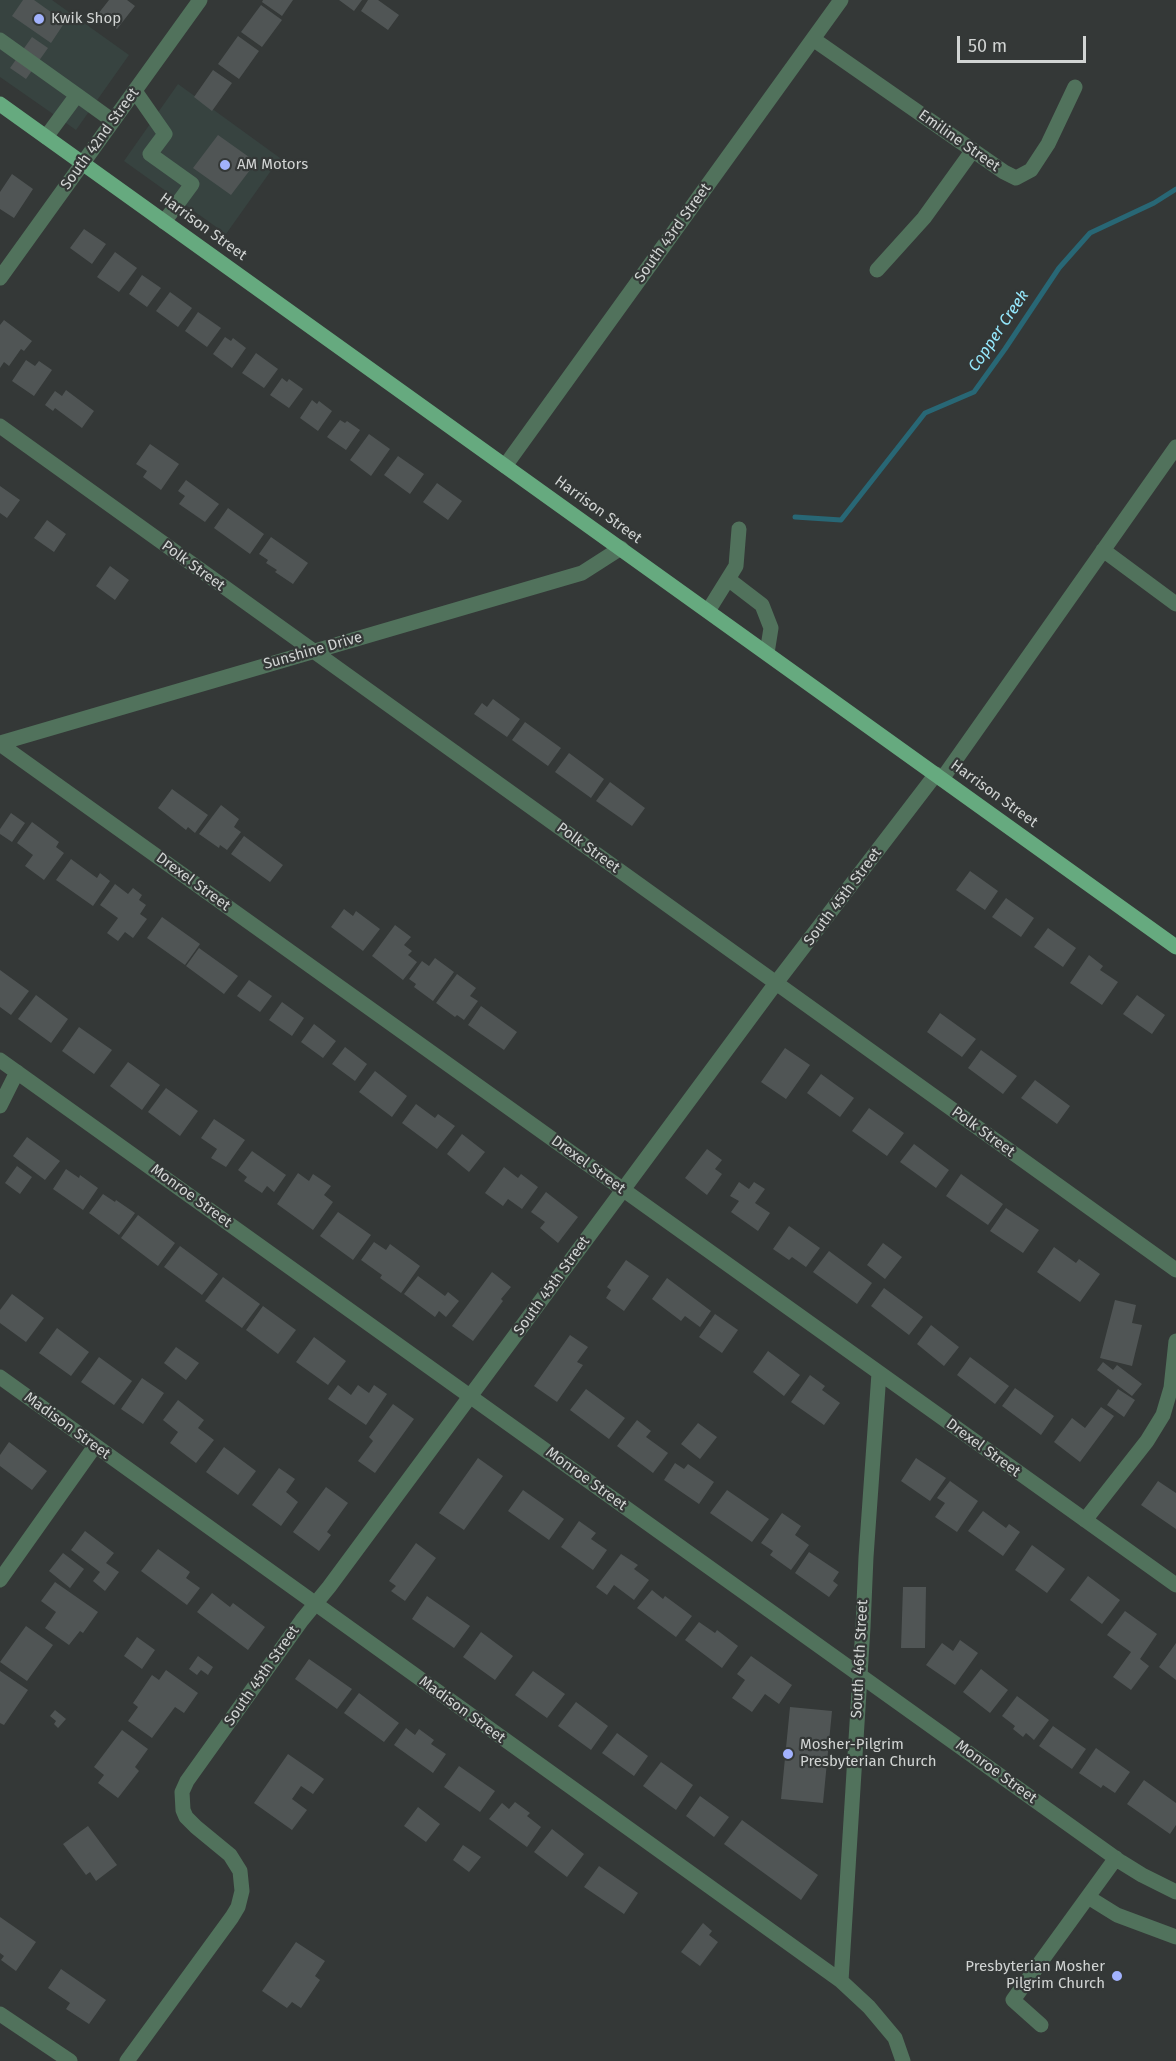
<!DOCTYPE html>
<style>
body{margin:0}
#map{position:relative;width:1176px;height:2061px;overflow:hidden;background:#343837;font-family:"Fira Sans",sans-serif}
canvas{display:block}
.scale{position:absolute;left:957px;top:36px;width:129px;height:27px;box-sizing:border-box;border:3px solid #d1d4d3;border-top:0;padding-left:8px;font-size:18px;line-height:21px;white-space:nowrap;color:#d1d4d3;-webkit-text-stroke:4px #343837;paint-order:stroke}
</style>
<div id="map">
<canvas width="1176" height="2061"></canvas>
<div class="scale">50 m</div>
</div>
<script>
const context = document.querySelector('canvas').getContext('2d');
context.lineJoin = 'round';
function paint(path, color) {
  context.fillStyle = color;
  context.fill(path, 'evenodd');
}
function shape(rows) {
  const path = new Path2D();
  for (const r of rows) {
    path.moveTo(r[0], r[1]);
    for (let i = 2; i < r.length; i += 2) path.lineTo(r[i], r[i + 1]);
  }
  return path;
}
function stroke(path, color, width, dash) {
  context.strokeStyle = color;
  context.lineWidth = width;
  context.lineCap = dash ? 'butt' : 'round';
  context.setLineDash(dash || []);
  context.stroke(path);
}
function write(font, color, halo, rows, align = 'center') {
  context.font = font + ' "Fira Sans",sans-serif';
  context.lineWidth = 4.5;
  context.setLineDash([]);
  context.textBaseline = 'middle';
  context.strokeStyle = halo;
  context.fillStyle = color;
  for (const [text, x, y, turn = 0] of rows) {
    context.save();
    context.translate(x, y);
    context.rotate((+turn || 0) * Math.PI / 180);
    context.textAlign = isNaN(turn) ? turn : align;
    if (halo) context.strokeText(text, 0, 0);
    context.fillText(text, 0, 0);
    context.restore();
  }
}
const built = shape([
 [0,0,52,0,129,55,76,130,0,77],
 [178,84,280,158,226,234,124,161]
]);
const stream = shape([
 [795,517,841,520,925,413,974,392,1005,349,1059,268,1090,233,1154,203,1176,189]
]);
const building = shape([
 [23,0,34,0,65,22,51,43,12,16],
 [109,0,127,0,135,6,117,29,98,14],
 [263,0,293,0,282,16,262,2],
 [339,0,362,0,354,11],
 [368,0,378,0,399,15,388,30,361,11],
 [261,5,282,20,262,47,241,32],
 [238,36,259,51,239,79,218,64],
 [32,37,48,48,26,79,10,68],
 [213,70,232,83,212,111,194,97],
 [218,135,256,162,231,195,193,168],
 [12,174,33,189,14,218,0,209,0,192],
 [84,229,106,244,92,264,70,248],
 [115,252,137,268,119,292,97,277],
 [142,275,161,288,147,307,129,294],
 [170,292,192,308,178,327,156,311],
 [198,312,221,328,207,347,185,331],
 [4,320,32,341,24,351,21,349,9,366,4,362,0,368,0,325],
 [225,337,231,341,233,338,246,348,232,368,213,354],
 [256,353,278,369,264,388,242,373],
 [26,360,35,366,39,361,52,370,34,396,12,381],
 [282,378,287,382,289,379,303,389,289,408,270,395],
 [66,390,94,411,82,428,55,408,53,411,45,405,55,391,62,396],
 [312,400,317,404,319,401,332,411,318,431,300,418],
 [340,420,345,423,347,421,360,430,346,450,327,437],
 [369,434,390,449,371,476,350,460],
 [150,444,179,464,161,490,143,477,147,471,136,464],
 [398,456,424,474,410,494,384,475],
 [186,480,219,504,205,522,179,504,185,496,178,491],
 [437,483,462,501,448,520,423,502],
 [0,486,20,500,7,518,0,513],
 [228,508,264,534,250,554,214,528],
 [47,520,66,534,54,552,34,538],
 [271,537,308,563,293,584,275,572,277,570,266,563,268,560,259,554],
 [110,566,129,580,115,600,96,586],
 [493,699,520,719,507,737,474,714,482,703,487,707],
 [525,722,561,748,548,766,512,740],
 [569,753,604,779,591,798,555,772],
 [610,782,645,808,632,826,596,801],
 [172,789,208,815,195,833,188,827,186,830,158,808],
 [221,805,239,819,234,827,241,832,227,850,220,845,219,848,199,834],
 [11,813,25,823,12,842,0,834,0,829],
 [32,822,59,842,56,847,64,853,44,880,25,866,33,855,17,843],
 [244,836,283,865,270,882,231,854],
 [71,859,97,878,100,873,110,881,93,906,56,880],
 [970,871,998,891,985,910,956,890],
 [115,884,128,894,133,888,142,895,139,900,146,905,140,914,147,919,133,938,125,932,118,941,107,933,118,918,100,905],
 [1006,898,1034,918,1021,937,992,917],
 [344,909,353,916,356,911,380,929,363,951,331,927],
 [162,917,200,944,185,965,147,938],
 [395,925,411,937,404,945,412,951,408,955,417,962,403,980,372,956],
 [1048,928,1076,948,1063,967,1034,947],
 [199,948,238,976,224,994,186,966],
 [1089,955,1103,966,1100,970,1118,982,1102,1005,1070,983],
 [435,958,454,972,433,1001,414,987,416,984,409,979,422,961,429,966],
 [0,970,29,991,11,1015,0,1007],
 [457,974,476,988,470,996,478,1001,464,1020,457,1015,455,1017,436,1003],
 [249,980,272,996,260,1012,237,996],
 [36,995,68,1019,51,1043,18,1019],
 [1137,995,1165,1015,1152,1034,1123,1014],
 [282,1002,304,1018,292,1036,269,1020],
 [481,1006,517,1032,504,1050,468,1025],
 [940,1013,976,1039,962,1057,927,1032],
 [314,1024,336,1041,323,1058,301,1042],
 [79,1027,112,1050,94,1074,62,1051],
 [345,1047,367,1064,355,1081,332,1064],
 [785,1048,810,1065,786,1099,761,1082],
 [981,1050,1017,1076,1003,1094,968,1068],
 [128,1062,160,1085,142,1110,110,1086],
 [375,1071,407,1096,392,1117,359,1092],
 [821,1074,854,1098,840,1117,807,1093],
 [1035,1080,1070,1106,1057,1124,1021,1098],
 [166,1088,198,1111,180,1136,148,1112],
 [416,1104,435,1118,438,1114,455,1126,437,1149,402,1123],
 [869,1108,904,1133,887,1156,852,1131],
 [214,1119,245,1140,226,1167,211,1158,217,1149,201,1138],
 [462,1134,485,1152,469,1172,447,1154],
 [27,1137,60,1161,45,1180,13,1156],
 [914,1144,949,1170,936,1188,900,1162],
 [707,1149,722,1160,715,1169,722,1174,707,1195,685,1178],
 [252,1151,286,1175,274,1192,267,1186,262,1193,244,1181,247,1177,238,1170],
 [17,1166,32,1177,20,1194,5,1183],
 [504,1167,518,1178,521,1174,538,1187,522,1209,508,1199,503,1206,485,1193],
 [66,1169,79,1178,80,1175,98,1188,83,1210,53,1189],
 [298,1173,309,1181,313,1174,331,1186,324,1195,333,1202,313,1230,277,1204],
 [961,1174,1003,1204,988,1225,946,1196],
 [739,1182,749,1189,754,1182,765,1189,755,1203,770,1213,758,1231,731,1212,739,1201,730,1196],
 [546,1192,578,1217,558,1243,540,1228,545,1222,531,1212],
 [103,1194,115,1202,116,1200,135,1213,119,1235,89,1213],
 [1006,1208,1039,1230,1023,1253,990,1231],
 [338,1212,371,1235,353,1260,320,1236],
 [138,1215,175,1243,158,1266,121,1238],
 [789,1226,820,1248,806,1267,792,1257,789,1260,773,1249],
 [374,1242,386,1250,390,1244,420,1266,401,1293,380,1278,382,1275,361,1260],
 [883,1243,902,1257,885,1279,867,1265],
 [180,1246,218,1274,202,1295,164,1267],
 [1054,1247,1076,1263,1079,1259,1100,1274,1080,1302,1037,1272],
 [829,1251,872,1283,857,1304,813,1272],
 [626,1260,649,1276,624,1311,606,1298,611,1290,607,1287],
 [492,1272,511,1287,501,1299,503,1301,473,1341,452,1326],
 [418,1276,445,1296,448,1292,459,1301,446,1317,439,1311,435,1317,404,1294],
 [223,1277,260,1304,242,1328,205,1301],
 [667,1278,711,1311,700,1327,685,1316,681,1321,652,1299],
 [884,1288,923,1317,909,1335,871,1306],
 [12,1294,44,1318,26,1342,0,1323,0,1310],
 [1115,1300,1136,1305,1132,1323,1142,1325,1132,1366,1100,1358],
 [263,1306,296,1330,278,1354,246,1330],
 [715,1314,738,1330,722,1353,699,1337],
 [931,1325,959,1347,944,1366,917,1344],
 [57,1328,89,1352,71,1376,39,1353],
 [570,1335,588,1347,577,1362,583,1365,557,1402,534,1386],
 [314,1337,346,1361,328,1385,296,1362],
 [176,1347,199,1363,186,1380,164,1363],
 [768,1351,800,1375,784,1396,753,1372],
 [99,1357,132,1381,114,1405,81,1382],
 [970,1357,1009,1386,995,1404,957,1375],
 [1103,1362,1113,1370,1117,1365,1142,1384,1132,1396,1097,1370],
 [810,1375,825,1386,822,1390,840,1403,824,1425,791,1402],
 [142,1378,164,1393,143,1424,121,1409],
 [338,1385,351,1395,358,1385,369,1393,374,1385,387,1394,366,1425,328,1399],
 [1015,1388,1054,1416,1041,1435,1002,1406],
 [586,1389,625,1418,609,1439,570,1410],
 [1118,1389,1135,1400,1124,1417,1107,1405],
 [178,1400,204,1420,198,1428,214,1440,196,1463,170,1443,178,1432,163,1420],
 [393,1404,414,1419,375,1473,358,1461,373,1441,369,1437],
 [1101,1407,1114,1416,1080,1462,1054,1442,1072,1418,1085,1428],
 [637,1420,651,1431,646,1437,668,1453,653,1473,617,1446],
 [698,1423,717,1437,700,1459,681,1444],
 [9,1442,47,1471,32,1490,0,1466,0,1455],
 [224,1447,256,1471,238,1495,206,1472],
 [478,1458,503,1476,464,1530,439,1513],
 [916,1458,946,1478,930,1501,901,1481],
 [675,1463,684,1469,688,1464,714,1482,699,1504,664,1480],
 [279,1468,295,1479,286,1492,298,1502,281,1526,252,1505],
 [950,1481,978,1501,957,1532,935,1517,945,1503,937,1498],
 [1158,1481,1176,1493,1176,1529,1141,1505],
 [326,1487,348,1503,327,1532,331,1535,319,1551,293,1532],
 [523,1490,564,1519,549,1540,508,1511],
 [727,1490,769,1519,752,1542,710,1513],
 [983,1511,1006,1528,1009,1524,1020,1532,1003,1556,968,1531],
 [782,1513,801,1526,795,1535,809,1545,791,1570,770,1555,773,1551,761,1543],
 [579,1521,596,1533,591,1539,607,1550,593,1570,561,1547],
 [85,1531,114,1553,106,1563,119,1572,105,1591,93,1581,100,1572,71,1550],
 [416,1543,436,1558,405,1601,391,1591,396,1586,389,1581],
 [1032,1545,1065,1569,1047,1593,1015,1570],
 [158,1549,190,1572,186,1578,200,1588,187,1605,141,1571],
 [809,1552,839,1572,833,1581,838,1585,829,1597,795,1573],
 [63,1553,84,1569,70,1588,49,1571],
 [621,1554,638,1565,634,1569,649,1580,634,1600,614,1585,607,1595,596,1587],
 [1088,1576,1120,1600,1102,1624,1070,1600],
 [55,1582,98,1612,83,1633,80,1631,69,1645,45,1628,56,1612,41,1601],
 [903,1587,926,1587,925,1648,901,1648],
 [652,1590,663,1599,665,1596,692,1616,676,1637,637,1608],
 [212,1593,230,1607,233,1603,265,1627,248,1650,197,1612],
 [427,1596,470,1626,454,1648,412,1619],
 [1125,1611,1157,1634,1140,1659,1149,1666,1131,1690,1113,1677,1131,1652,1107,1635],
 [699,1622,715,1633,717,1630,738,1646,722,1668,685,1640],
 [26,1626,53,1645,27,1681,0,1662],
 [481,1632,513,1656,495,1680,463,1657],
 [137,1637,155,1650,142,1669,124,1656],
 [960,1640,978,1653,955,1685,926,1665,942,1643,953,1651],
 [1176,1643,1176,1680,1159,1667],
 [198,1656,213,1667,208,1675,201,1670,197,1675,189,1669],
 [751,1656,792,1685,779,1704,765,1694,752,1712,732,1698,745,1680,737,1674],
 [309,1659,352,1689,337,1709,295,1679],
 [981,1669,1008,1690,990,1713,963,1692],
 [166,1670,198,1693,184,1713,175,1707,152,1738,128,1721,138,1707,133,1703,152,1675,159,1680],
 [0,1671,28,1690,4,1725,0,1723],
 [533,1671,565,1694,547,1718,515,1695],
 [359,1693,399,1723,384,1742,344,1713],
 [1017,1696,1049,1720,1034,1740,1026,1733,1023,1737,1013,1729,1015,1726,1002,1716],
 [576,1702,608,1726,591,1750,558,1726],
 [790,1707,832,1711,823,1803,781,1799],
 [55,1710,66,1719,58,1728,54,1724,56,1721,50,1716],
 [1053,1726,1086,1749,1072,1769,1039,1746],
 [406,1728,415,1735,419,1729,434,1740,431,1744,446,1754,433,1773,394,1745],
 [122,1730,148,1749,135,1767,139,1771,118,1798,98,1783,104,1775,94,1767],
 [617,1733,648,1756,634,1776,602,1753],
 [1096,1748,1130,1772,1115,1793,1103,1785,1101,1788,1079,1773],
 [288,1754,324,1779,313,1794,301,1786,292,1799,307,1810,292,1830,254,1803],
 [661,1762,693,1785,676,1810,643,1786],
 [459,1766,495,1791,480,1812,444,1787],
 [1144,1780,1176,1803,1176,1825,1170,1834,1127,1804],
 [700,1796,729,1817,714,1837,686,1816],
 [515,1802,530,1813,527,1816,541,1827,527,1847,489,1819,502,1803,509,1809],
 [418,1807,440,1824,426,1842,404,1826],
 [742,1820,818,1875,801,1900,724,1844],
 [88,1826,117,1865,96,1881,90,1872,86,1875,63,1844],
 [552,1829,584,1854,567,1877,534,1852],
 [463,1845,481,1857,469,1872,453,1860],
 [599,1866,638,1893,624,1914,584,1887],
 [0,1917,36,1942,16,1971,1,1960,4,1956,0,1953],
 [703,1923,712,1931,709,1935,718,1942,700,1966,681,1952],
 [296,1942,325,1961,315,1976,320,1980,301,2008,292,2002,287,2008,262,1991],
 [61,1969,106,2000,89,2024,66,2009,70,2003,48,1988]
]);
const minor = shape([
 [813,39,1004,172,1016,178,1031,170,1048,144,1075,87],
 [0,40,77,95],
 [135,91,165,134,150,154,192,184,164,222],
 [46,137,77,95,113,121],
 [877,270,924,218,973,150],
 [0,278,200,0],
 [0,426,1176,1270],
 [505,466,841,0],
 [1103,550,1176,604],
 [728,579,762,605,771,628,767,653],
 [708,611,736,566,739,529],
 [0,743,582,573,621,548],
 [0,744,1176,1585],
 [942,779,1176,447],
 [0,1060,1121,1862,1142,1875,1176,1892],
 [0,1106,17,1072],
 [0,1377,841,1981,869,2007,895,2038,903,2061],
 [1085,1520,1147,1441,1163,1415,1171,1388,1176,1341],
 [0,1580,95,1446],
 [1088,1897,1117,1915,1176,1937],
 [841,1981,863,1627,866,1557,879,1373],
 [0,2014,70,2061],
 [1041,2025,1013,2000,1116,1858],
 [127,2061,232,1917,238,1907,242,1891,240,1871,230,1855,196,1827,186,1817,183,1810,182,1792,187,1781,302,1620,329,1587,776,983,936,774]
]);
const major = shape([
 [0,104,1176,947]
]);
const markers = [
 [39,19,6,"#a2b2fd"],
 [225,165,6,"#a2b2fd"],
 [788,1754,6,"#a2b2fd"],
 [1117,1976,6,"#a2b2fd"]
];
const poiNames = [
 ["Kwik Shop",51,19],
 ["AM Motors",237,165],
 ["Mosher-Pilgrim",800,1745],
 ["Presbyterian Church",800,1762],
 ["Presbyterian Mosher",1105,1967,"right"],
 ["Pilgrim Church",1105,1984,"right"]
];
const streetNames = [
 ["South 42nd Street",100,139,-54],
 ["Emiline Street",959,141,35],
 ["Harrison Street",203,227,36],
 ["South 43rd Street",673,233,-54],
 ["Harrison Street",598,510,36],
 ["Polk Street",193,566,36],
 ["Sunshine Drive",313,651,-16],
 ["Harrison Street",994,794,36],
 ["Polk Street",588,848,36],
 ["Drexel Street",193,882,36],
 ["South 45th Street",843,897,-53],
 ["Polk Street",983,1132,36],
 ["Drexel Street",588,1165,36],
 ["Monroe Street",191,1196,36],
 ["South 45th Street",552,1286,-54],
 ["Madison Street",67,1426,36],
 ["Drexel Street",983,1448,36],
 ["Monroe Street",586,1479,36],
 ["South 46th Street",860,1659,-87],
 ["South 45th Street",262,1676,-55],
 ["Madison Street",462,1710,36],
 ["Monroe Street",996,1772,36]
];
const waterNames = [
 ["Copper Creek",999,331,-56]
];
paint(built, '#374340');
stroke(stream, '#286775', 5);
paint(building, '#505555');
stroke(minor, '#51725c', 15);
stroke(major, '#66aa7f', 15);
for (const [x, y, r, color] of markers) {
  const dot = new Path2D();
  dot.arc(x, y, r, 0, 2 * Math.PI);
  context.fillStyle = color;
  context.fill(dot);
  stroke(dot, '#343837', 2);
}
write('15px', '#d1d4d3', '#343837', poiNames, 'left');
write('15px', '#d1d4d3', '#343837', streetNames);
write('italic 16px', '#95e8fc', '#343837', waterNames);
</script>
